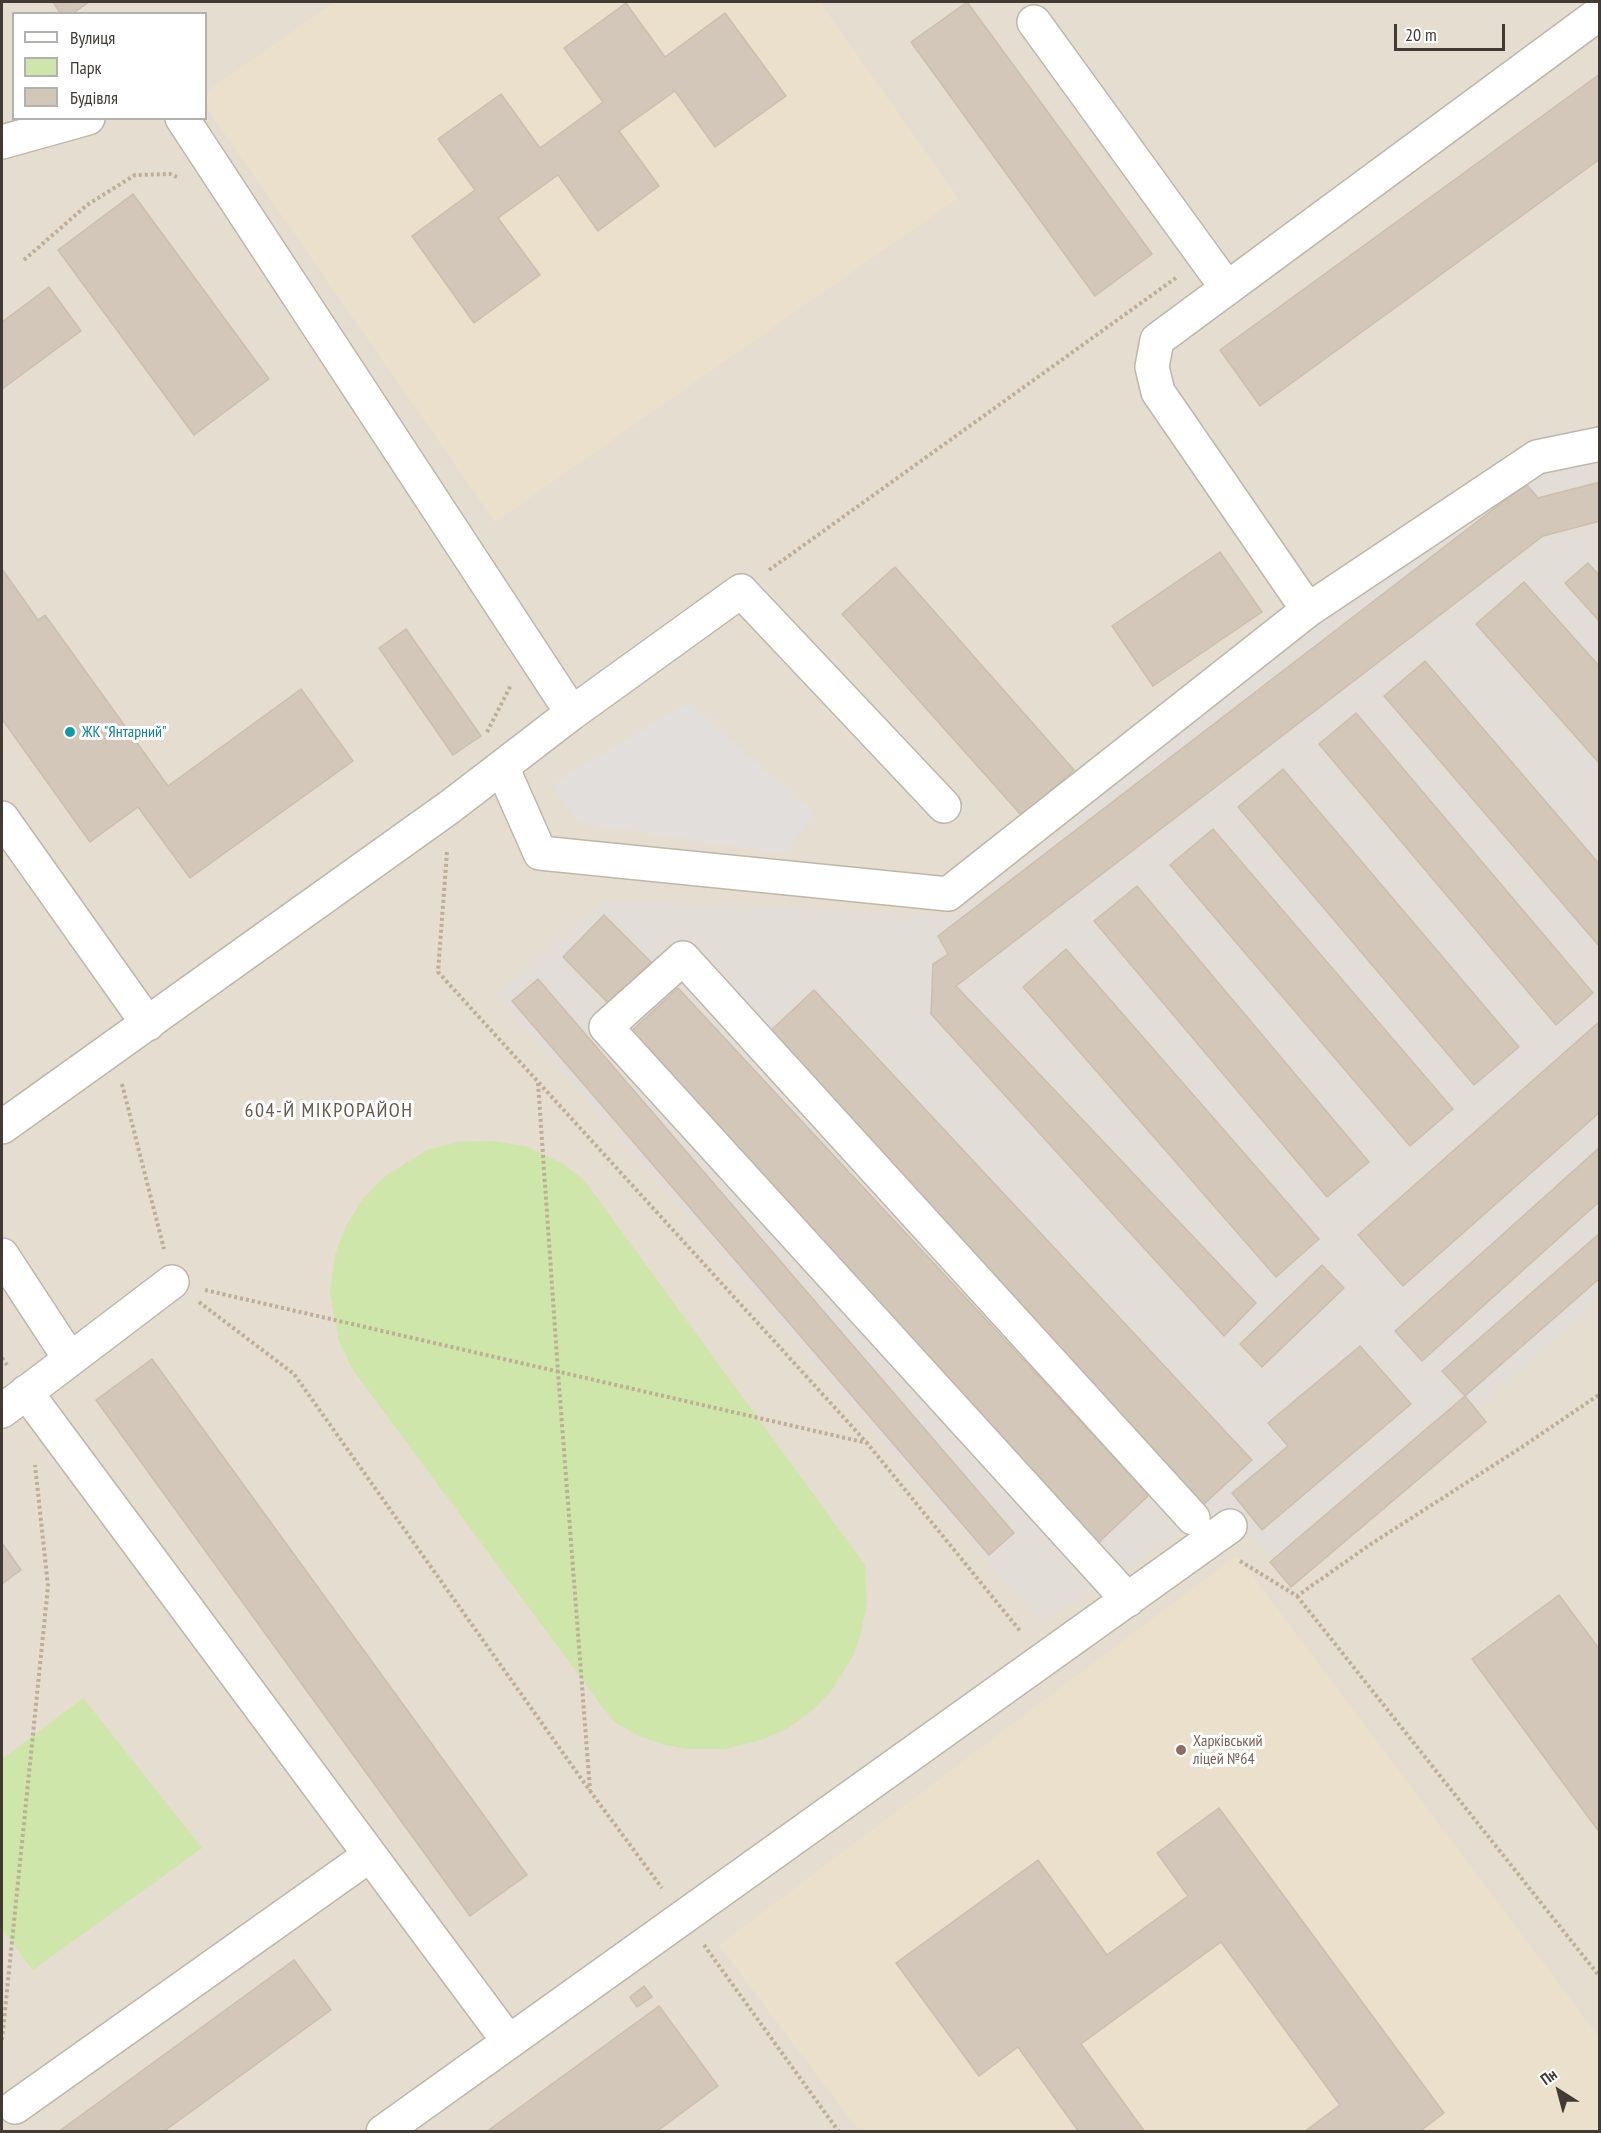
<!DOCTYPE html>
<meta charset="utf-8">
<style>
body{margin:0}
#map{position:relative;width:1601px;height:2133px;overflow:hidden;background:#f1ece2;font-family:"PT Sans Narrow",sans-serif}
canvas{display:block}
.frame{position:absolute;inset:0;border:3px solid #423b33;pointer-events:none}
.legend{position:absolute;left:12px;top:12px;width:195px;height:108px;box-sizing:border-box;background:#fff;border:2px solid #b3b1ad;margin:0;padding:8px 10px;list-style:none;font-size:18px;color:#423b33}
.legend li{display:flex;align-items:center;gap:12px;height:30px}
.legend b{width:30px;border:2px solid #b3b1ad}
.north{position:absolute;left:1529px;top:2061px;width:60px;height:60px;-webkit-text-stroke:4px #fff;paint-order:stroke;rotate:324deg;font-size:16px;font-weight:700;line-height:24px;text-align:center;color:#423b33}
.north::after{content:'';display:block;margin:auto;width:21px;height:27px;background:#423b33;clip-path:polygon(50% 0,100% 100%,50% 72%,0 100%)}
.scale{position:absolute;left:1394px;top:24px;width:111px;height:27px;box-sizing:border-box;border:3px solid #423b33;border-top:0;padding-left:8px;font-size:18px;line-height:21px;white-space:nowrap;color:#423b33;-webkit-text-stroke:4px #fff;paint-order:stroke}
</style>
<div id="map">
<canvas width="1601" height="2133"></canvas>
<div class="frame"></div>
<ul class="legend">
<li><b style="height:8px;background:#fff"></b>Вулиця</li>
<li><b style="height:16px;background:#cee6aa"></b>Парк</li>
<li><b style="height:16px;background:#d2c7b8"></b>Будівля</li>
</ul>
<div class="north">Пн</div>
<div class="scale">20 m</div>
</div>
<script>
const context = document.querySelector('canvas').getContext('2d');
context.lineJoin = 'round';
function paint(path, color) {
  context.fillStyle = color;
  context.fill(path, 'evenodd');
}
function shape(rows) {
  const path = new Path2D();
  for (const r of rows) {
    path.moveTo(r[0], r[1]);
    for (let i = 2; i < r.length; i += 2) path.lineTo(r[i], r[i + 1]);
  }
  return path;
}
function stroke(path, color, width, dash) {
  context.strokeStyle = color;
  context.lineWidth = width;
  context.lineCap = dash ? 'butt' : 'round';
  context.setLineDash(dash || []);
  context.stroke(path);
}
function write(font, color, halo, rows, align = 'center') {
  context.font = font + ' "PT Sans Narrow",sans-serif';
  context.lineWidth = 6;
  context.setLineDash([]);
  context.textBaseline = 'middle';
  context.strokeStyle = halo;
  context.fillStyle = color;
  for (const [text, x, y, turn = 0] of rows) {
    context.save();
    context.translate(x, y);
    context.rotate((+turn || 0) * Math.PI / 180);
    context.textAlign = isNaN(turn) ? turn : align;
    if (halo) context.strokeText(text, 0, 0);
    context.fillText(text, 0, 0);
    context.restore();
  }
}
const residential = shape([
 [2,2,1599,2,1599,2131,2,2132],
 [14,14,206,14,206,118,14,118]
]);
const industrial = shape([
 [1547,429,1587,467,1599,464,1599,1302,1289,1576,1226,1507,1040,1622,495,995,604,899,956,916]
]);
const education = shape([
 [334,2,820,2,958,198,495,522,206,107,206,92],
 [1237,1555,1599,2037,1599,2131,859,2131,719,1945]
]);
const green = shape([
 [494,1141,525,1146,562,1163,584,1180,865,1565,867,1602,861,1633,853,1656,831,1691,813,1710,788,1728,761,1740,725,1749,687,1749,661,1744,637,1735,613,1721,353,1370,339,1341,330,1293,335,1255,346,1226,362,1200,384,1177,427,1150,459,1142],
 [83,1698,202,1848,33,1970,2,1929,2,1759]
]);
const parking = shape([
 [689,702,814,814,785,854,579,823,551,786]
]);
const building = shape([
 [53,2,89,2,72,14,61,14,53,2],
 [967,2,1152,254,1095,296,911,42,967,2],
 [626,3,665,57,725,13,786,96,715,147,675,91,619,131,659,186,598,231,558,175,498,218,540,275,474,323,412,236,475,190,438,139,501,94,540,148,603,102,564,48,626,3],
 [1600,74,1600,159,1260,406,1220,350,1600,74],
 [133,194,269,379,194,435,58,250,133,194],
 [49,287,81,331,2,389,2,322,49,287],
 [1600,482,1600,521,1543,536,956,986,1256,1303,1224,1336,931,1014,933,964,948,954,938,936,1526,484,1538,498,1600,482],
 [1220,552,1262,612,1153,686,1112,626,1220,552],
 [1588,563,1600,576,1600,622,1565,583,1588,563],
 [895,567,1074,770,1022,816,842,614,895,567],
 [2,569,38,620,45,615,168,786,301,689,353,761,190,878,138,807,90,842,2,719,2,569],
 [1524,582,1600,667,1600,764,1476,624,1524,582],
 [406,629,481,736,453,755,379,648,406,629],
 [1425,661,1600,865,1600,947,1384,696,1425,661],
 [1356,713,1593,993,1556,1025,1319,744,1356,713],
 [1283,769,1519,1047,1474,1085,1238,807,1283,769],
 [1213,829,1453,1109,1410,1146,1170,865,1213,829],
 [1137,886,1369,1162,1327,1197,1094,921,1137,886],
 [604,915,651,962,610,1005,563,957,604,915],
 [1066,949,1319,1239,1276,1277,1023,987,1066,949],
 [538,979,1014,1533,989,1555,512,1001,538,979],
 [678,988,1149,1495,1097,1544,625,1037,678,988],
 [814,990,1252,1460,1203,1505,765,1036,814,990],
 [1600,1021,1600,1112,1403,1286,1358,1235,1600,1021],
 [1600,1147,1600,1201,1422,1361,1395,1331,1600,1147],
 [1600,1233,1600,1278,1465,1396,1442,1371,1600,1233],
 [1322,1265,1344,1288,1262,1367,1240,1344,1322,1265],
 [1360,1346,1411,1404,1262,1530,1232,1493,1288,1446,1268,1423,1360,1346],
 [152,1359,527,1875,470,1916,96,1400,152,1359],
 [1465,1396,1486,1422,1291,1587,1270,1562,1465,1396],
 [2,1543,21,1570,2,1584,2,1543],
 [1559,1595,1600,1650,1600,1833,1472,1659,1559,1595],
 [1219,1808,1444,2113,1419,2132,1304,2132,1340,2105,1221,1942,1081,2044,1145,2132,1079,2132,1018,2047,979,2076,896,1963,1038,1860,1107,1955,1188,1896,1157,1853,1219,1808],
 [294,1960,331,2010,163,2132,58,2132,294,1960],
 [644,1986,652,1997,637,2007,630,1997,644,1986],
 [659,2006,718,2086,656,2132,486,2132,659,2006]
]);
const path = shape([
 [24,260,87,205,135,175,170,174,177,177],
 [769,570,1177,277],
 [487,732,511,685],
 [447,852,438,972,867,1443],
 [538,1083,558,1372,590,1790],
 [122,1084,164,1249],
 [205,1290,867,1443,1021,1632],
 [199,1302,294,1374,590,1791,662,1888],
 [2,1358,7,1365],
 [1240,1561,1297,1596,1371,1544,1522,1447,1600,1394],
 [1297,1596,1600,1977],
 [704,1945,839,2132],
 [2,2040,48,1586,35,1465]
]);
const minor = shape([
 [1034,22,1227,288],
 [182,118,572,713],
 [2,142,88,118],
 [1308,610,1537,457,1600,444],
 [502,767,540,853,948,894,1308,610,1158,392,1152,367,1157,340,1600,13],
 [2,818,148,1024],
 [2,1127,451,806,572,713,741,591,944,806],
 [2,1255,70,1359],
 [26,1392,509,2042],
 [2,1411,172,1282],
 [1128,1600,606,1027,683,958,1193,1518],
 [15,2107,370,1855],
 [383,2132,1230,1526]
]);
const markers = [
 [70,732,6,"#0f9aa8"],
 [1181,1750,6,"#8d6e63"]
];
const cultureNames = [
 ["ЖК \"Янтарний\"",82,732]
];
const educationNames = [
 ["Харківський",1193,1741],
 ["ліцей №64",1193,1759]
];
const quarterNames = [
 ["604-Й МІКРОРАЙОН",329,1111]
];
paint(residential, '#e5ddd0');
paint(industrial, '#e3ddd7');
paint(education, '#ebe0cc');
paint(green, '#cee6aa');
paint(parking, '#e1dedb');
paint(building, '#d2c7b8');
stroke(building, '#cdbeab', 1.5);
stroke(minor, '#bfb6a8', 36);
stroke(path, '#beae96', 4, [3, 3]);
stroke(minor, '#fff', 33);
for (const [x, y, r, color] of markers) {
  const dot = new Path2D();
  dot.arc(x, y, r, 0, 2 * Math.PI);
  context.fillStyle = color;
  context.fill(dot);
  stroke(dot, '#fff', 2);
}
write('16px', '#0d838f', '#fff', cultureNames, 'left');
write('16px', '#785e54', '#fff', educationNames, 'left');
context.letterSpacing = '1.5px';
write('20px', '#65594a', '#fff', quarterNames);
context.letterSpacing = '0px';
</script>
